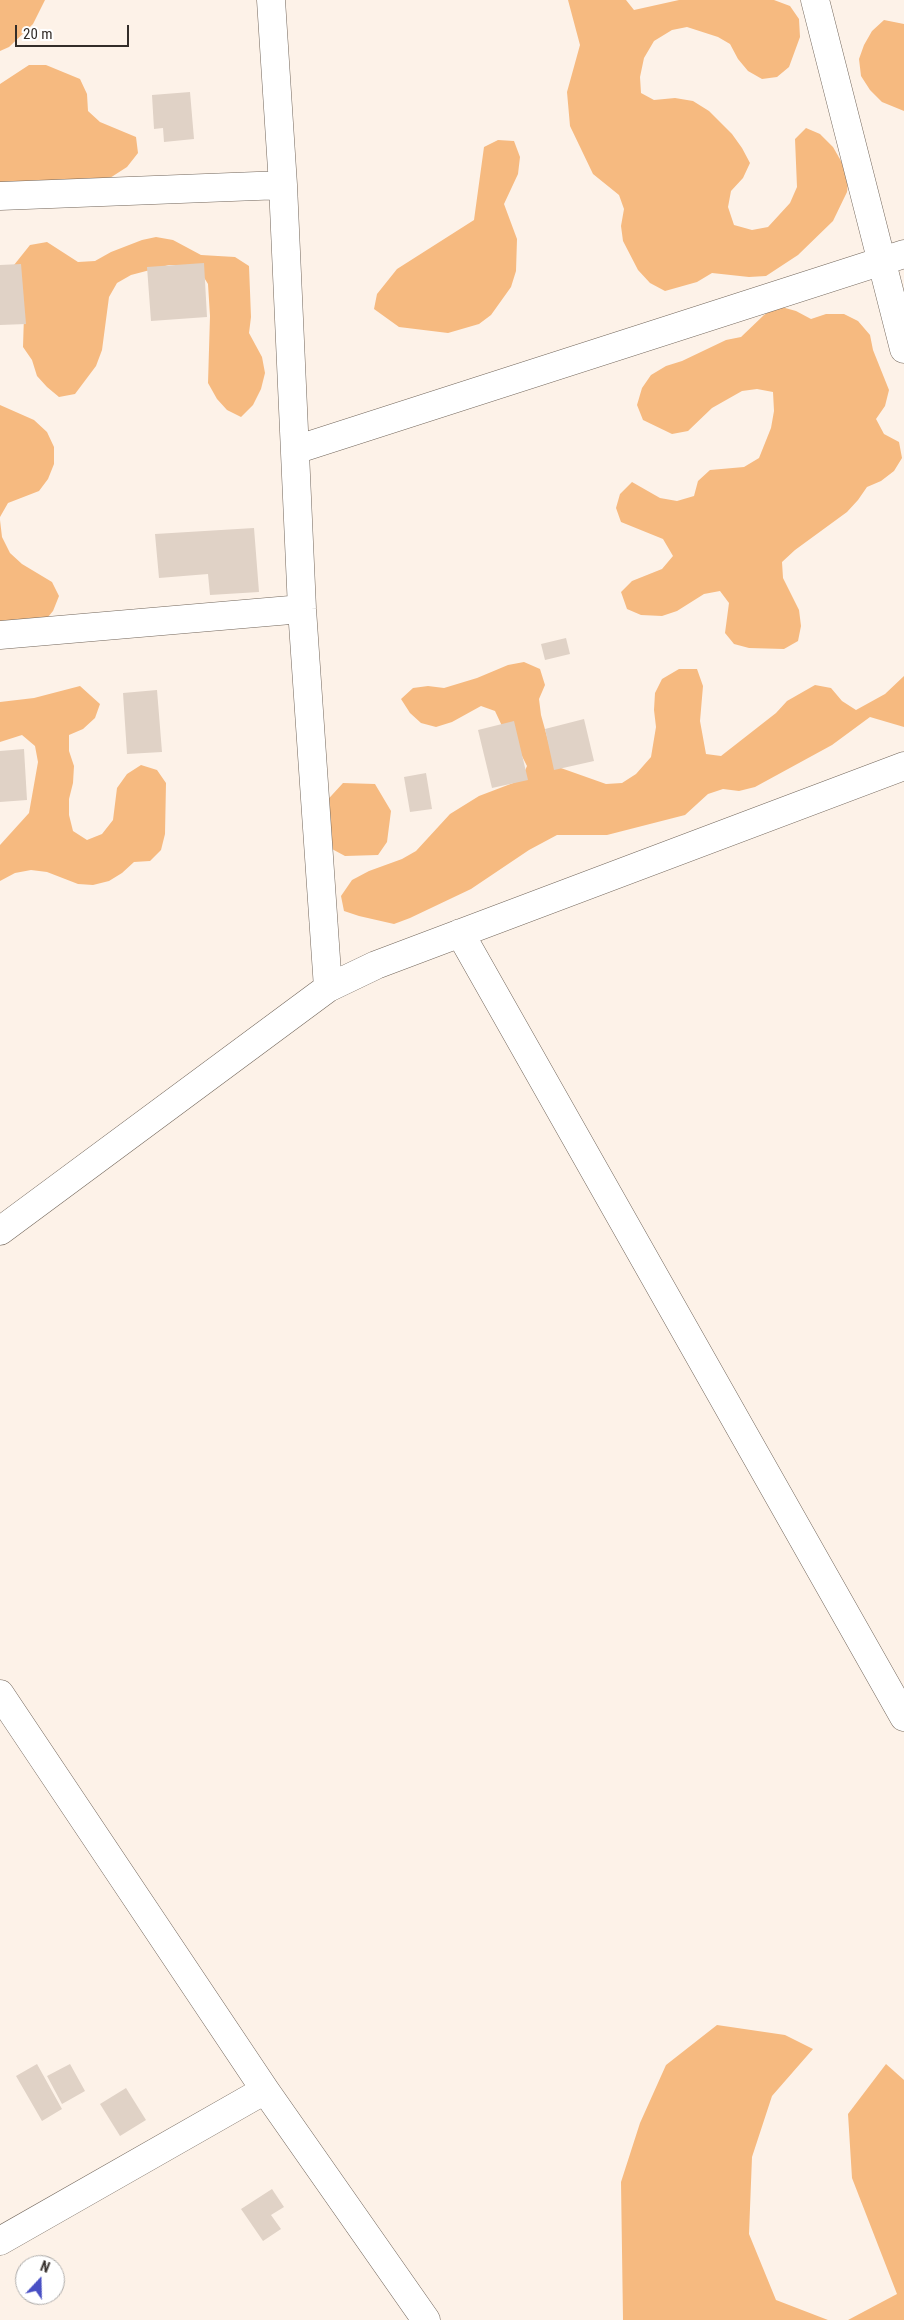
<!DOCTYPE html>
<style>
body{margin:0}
#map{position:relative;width:904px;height:2320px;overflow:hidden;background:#fdf2e8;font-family:"Roboto Condensed",sans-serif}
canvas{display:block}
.north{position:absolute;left:15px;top:2255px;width:50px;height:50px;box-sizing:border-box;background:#fff;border:1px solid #adaba9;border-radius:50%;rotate:21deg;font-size:14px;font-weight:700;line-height:20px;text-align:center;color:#332d29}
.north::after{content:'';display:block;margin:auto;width:18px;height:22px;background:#484fc4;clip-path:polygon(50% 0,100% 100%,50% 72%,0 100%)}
.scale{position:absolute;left:15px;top:25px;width:114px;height:22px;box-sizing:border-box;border:2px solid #332d29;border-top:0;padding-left:6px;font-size:15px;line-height:18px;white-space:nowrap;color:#332d29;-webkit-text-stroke:4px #fff;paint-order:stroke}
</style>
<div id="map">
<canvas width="904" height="2320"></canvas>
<div class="north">N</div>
<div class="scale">20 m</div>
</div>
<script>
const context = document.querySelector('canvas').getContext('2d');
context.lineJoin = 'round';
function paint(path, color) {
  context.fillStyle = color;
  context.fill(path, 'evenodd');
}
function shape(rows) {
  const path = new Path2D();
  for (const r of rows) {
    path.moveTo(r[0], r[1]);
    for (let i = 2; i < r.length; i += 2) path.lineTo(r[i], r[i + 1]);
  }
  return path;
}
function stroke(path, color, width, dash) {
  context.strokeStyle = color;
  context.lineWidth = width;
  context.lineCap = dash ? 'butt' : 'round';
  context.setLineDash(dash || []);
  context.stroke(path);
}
const green = shape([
 [0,0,45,0,33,24,9,47,0,51],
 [568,0,626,0,634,10,679,0,774,0,790,6,799,19,800,37,789,67,777,77,762,79,748,71,738,59,730,44,718,37,687,27,672,30,654,41,644,58,640,77,641,93,654,100,675,98,693,101,709,111,732,134,742,148,750,163,743,178,731,191,728,207,734,225,752,230,768,227,790,203,797,187,795,139,806,128,820,134,833,147,849,175,847,192,833,221,798,255,766,276,749,277,712,273,697,282,665,291,650,283,638,270,623,241,621,226,624,209,619,195,593,174,570,126,567,92,580,45],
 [884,20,904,24,904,111,882,102,870,90,861,76,859,59,864,45,872,31],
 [29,65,46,65,80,79,87,94,88,111,100,122,136,137,138,153,127,167,99,185,0,188,0,84],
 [498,140,514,141,520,157,518,174,504,204,517,239,516,271,511,287,491,315,479,324,448,333,399,327,374,309,377,294,397,269,474,220,484,147],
 [156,237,173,240,201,255,235,257,249,266,251,317,249,333,262,357,265,373,261,389,253,405,241,417,227,410,217,399,208,383,210,316,208,284,200,271,184,265,169,265,131,275,117,283,109,297,102,350,96,366,75,394,59,397,47,387,37,376,32,360,23,347,24,315,10,270,30,245,47,242,78,262,95,261,111,252,142,240],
 [778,306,796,311,811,319,826,314,844,314,858,321,870,335,873,350,889,390,885,406,876,419,884,434,899,442,902,458,894,471,881,481,867,487,858,500,847,512,795,550,782,562,783,578,799,610,801,626,798,641,784,649,749,648,734,644,725,633,729,603,720,591,704,594,677,611,662,616,641,615,627,609,621,592,632,581,662,569,673,556,663,539,621,522,616,508,620,494,632,482,660,498,677,501,694,496,698,481,710,470,744,467,759,458,771,428,774,411,773,392,757,389,742,391,712,408,688,431,672,434,643,420,637,405,642,388,651,375,666,366,682,361,726,340,741,337,764,315],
 [0,405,34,420,47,432,54,447,54,464,48,479,39,491,8,503,0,517],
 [0,520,2,537,10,553,22,564,52,582,59,596,53,611,43,623,0,637],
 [524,662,540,669,545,685,539,699,541,715,551,751,558,767,606,784,622,783,636,774,651,757,656,727,654,710,655,693,662,679,679,669,697,669,703,686,700,721,706,754,721,756,776,713,787,701,815,685,831,688,842,701,856,710,885,694,904,676,904,727,870,717,832,745,755,787,739,791,723,789,708,794,685,815,607,835,557,835,529,850,471,889,410,918,394,924,359,916,344,911,341,896,352,880,369,871,402,859,416,851,450,814,479,796,521,780,527,766,520,752,509,741,495,711,481,706,452,722,436,727,421,723,410,713,401,699,413,688,428,686,444,688,477,678,508,665],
 [80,686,100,704,95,718,83,729,69,735,69,751,74,766,73,783,69,799,69,815,73,831,87,840,102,834,113,820,117,788,127,774,141,765,157,770,166,783,165,834,161,850,150,861,134,862,122,873,109,881,93,885,78,884,47,872,31,870,15,873,0,881,0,845,29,813,38,762,35,746,22,735,0,742,0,702,34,698],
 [343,783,375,784,391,811,387,842,378,855,345,856,332,849,321,807],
 [717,2025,785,2035,813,2049,772,2096,752,2157,749,2234,776,2300,828,2320,623,2320,621,2182,640,2123,666,2065],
 [886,2064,904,2080,904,2320,848,2320,897,2294,852,2178,848,2114]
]);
const building = shape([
 [190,92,194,139,164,142,163,128,154,129,152,95],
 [204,263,207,317,151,321,147,267],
 [21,264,26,324,0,325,0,265],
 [254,528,259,592,210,595,208,574,159,578,155,534],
 [566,638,570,654,545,660,541,644],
 [157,690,162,752,127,754,123,693],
 [584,719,594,761,554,770,545,729],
 [514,721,528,780,492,788,478,730],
 [24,749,27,800,0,802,0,751],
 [426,773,432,809,410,812,404,777],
 [37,2064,62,2109,42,2121,16,2076],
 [70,2064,85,2091,62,2104,47,2076],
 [126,2088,146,2120,120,2136,100,2104],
 [272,2189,284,2207,271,2215,281,2229,263,2241,241,2209]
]);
const street = shape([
 [271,0,283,185,302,609,328,988],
 [815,0,904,349],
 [0,196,283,185],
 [295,450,904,254],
 [0,635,302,609],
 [460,933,904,1717],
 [0,1231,328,988,376,965,904,766],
 [0,1694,265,2090,426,2320],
 [0,2241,265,2090]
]);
paint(green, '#f6ba80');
paint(building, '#e0d2c6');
stroke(street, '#72665b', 29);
stroke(street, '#fff', 28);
</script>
